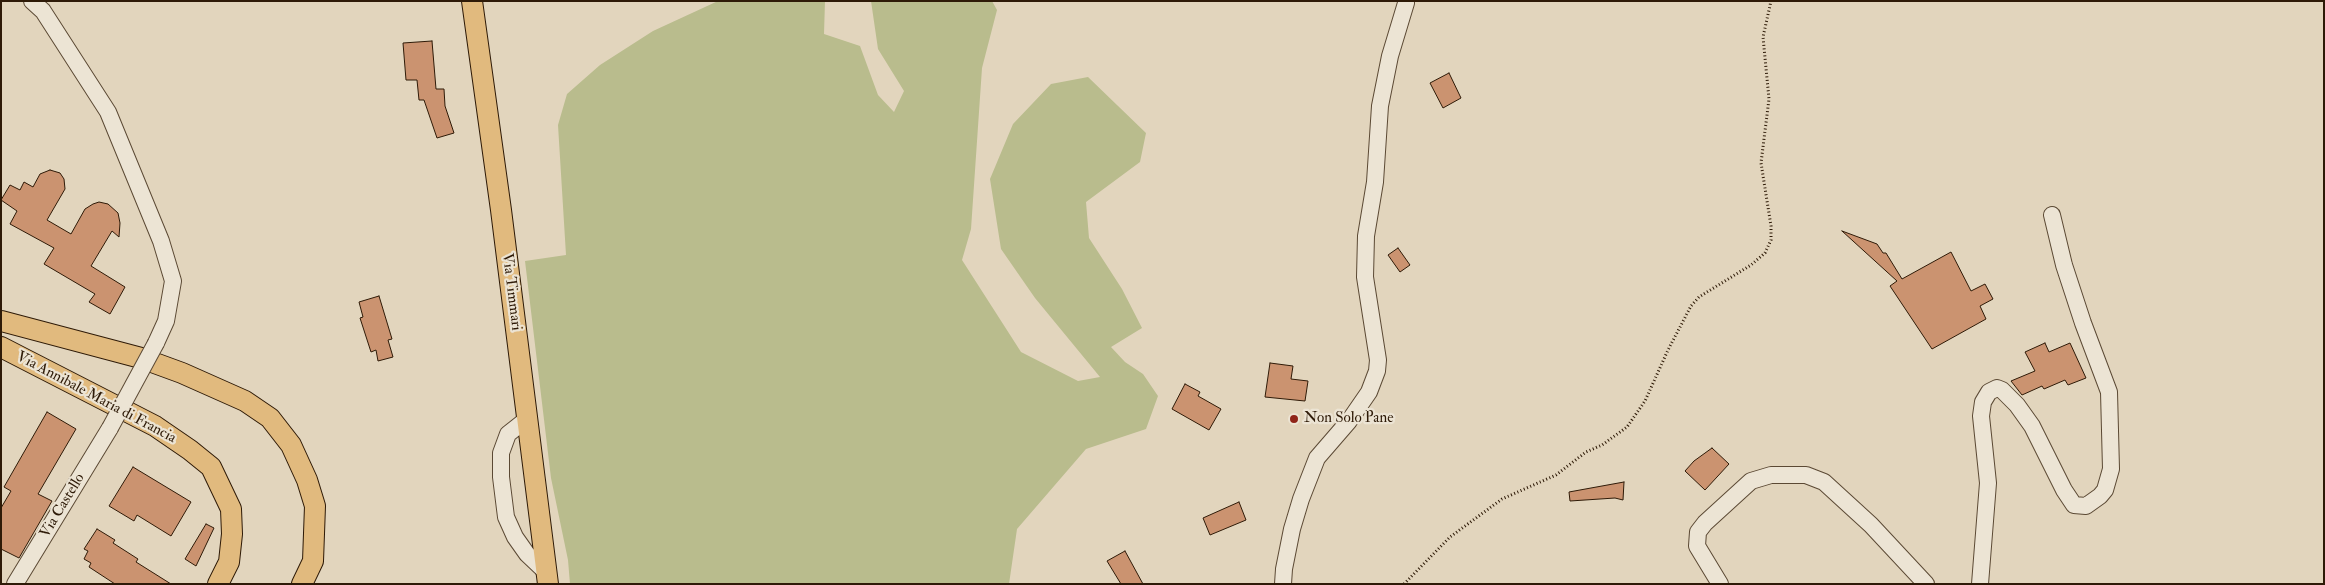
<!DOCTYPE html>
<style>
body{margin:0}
#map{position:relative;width:2325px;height:585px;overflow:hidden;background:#e2d5bd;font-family:"IM FELL Double Pica",serif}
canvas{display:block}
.frame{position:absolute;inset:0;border:2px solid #2e1a07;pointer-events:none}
</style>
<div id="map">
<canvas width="2325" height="585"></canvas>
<div class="frame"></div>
</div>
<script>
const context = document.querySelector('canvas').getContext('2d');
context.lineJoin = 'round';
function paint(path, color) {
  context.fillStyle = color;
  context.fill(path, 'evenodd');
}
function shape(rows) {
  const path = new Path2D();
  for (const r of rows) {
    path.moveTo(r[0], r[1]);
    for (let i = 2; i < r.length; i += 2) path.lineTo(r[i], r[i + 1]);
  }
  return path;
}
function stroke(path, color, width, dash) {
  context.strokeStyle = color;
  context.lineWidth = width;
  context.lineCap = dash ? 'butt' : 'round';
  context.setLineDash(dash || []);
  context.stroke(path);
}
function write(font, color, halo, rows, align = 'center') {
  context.font = font + ' "IM FELL Double Pica",serif';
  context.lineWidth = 4.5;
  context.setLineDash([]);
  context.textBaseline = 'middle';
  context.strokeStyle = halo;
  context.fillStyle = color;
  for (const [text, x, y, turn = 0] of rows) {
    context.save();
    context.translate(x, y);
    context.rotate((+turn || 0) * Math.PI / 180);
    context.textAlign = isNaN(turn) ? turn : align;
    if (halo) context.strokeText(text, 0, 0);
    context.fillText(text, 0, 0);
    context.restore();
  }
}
const green = shape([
 [718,1,825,1,824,34,860,46,878,95,894,112,904,91,878,49,871,1,992,1,997,10,982,68,971,229,962,260,1021,352,1078,381,1100,377,1035,298,1001,249,990,179,1013,124,1051,84,1088,77,1146,133,1140,162,1086,202,1089,238,1122,289,1142,328,1111,347,1125,362,1143,374,1158,396,1146,429,1086,449,1017,529,1009,584,570,584,568,560,551,478,525,261,566,255,558,125,567,94,600,65,653,31]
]);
const building = shape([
 [432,41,436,89,444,89,445,106,454,133,437,138,424,100,419,100,417,80,406,80,403,43,432,41],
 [1449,73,1461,98,1443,108,1430,83,1449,73],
 [50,170,60,173,64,179,65,189,47,220,71,234,85,209,93,204,99,202,108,204,118,213,120,223,119,237,112,231,91,266,125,287,110,314,89,302,95,294,44,264,54,248,10,224,17,211,1,200,10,185,20,190,24,182,33,187,40,174,50,170],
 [1842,231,1877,244,1883,253,1886,253,1902,279,1951,252,1971,291,1985,284,1993,299,1980,306,1986,319,1932,349,1890,286,1897,281,1842,231],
 [1398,248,1410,265,1400,272,1388,255,1398,248],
 [379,296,392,339,388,340,393,357,378,361,376,350,371,352,360,318,363,317,359,302,379,296],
 [2045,343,2049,352,2070,343,2086,378,2068,385,2065,380,2044,389,2042,386,2022,395,2011,381,2035,371,2025,352,2045,343],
 [1270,363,1293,366,1291,379,1308,381,1305,401,1265,397,1270,363],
 [1185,384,1200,392,1198,396,1221,409,1209,430,1172,409,1185,384],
 [47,412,76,429,38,494,52,501,19,558,1,549,1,508,11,491,4,487,47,412],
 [1712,448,1729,464,1705,490,1685,471,1694,461,1712,448],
 [133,467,191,502,171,536,137,515,134,521,109,506,133,467],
 [1624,482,1623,500,1615,498,1570,501,1569,492,1624,482],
 [1239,502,1246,520,1210,535,1203,518,1239,502],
 [206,524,214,528,196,566,185,559,206,524],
 [97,529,115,540,113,543,138,559,136,562,171,584,115,584,89,567,91,563,84,559,88,551,84,549,97,529],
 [1125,551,1143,584,1121,584,1107,561,1125,551]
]);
const path = shape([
 [1404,584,1450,537,1502,499,1556,475,1586,452,1602,445,1627,427,1645,401,1668,350,1691,306,1699,297,1751,265,1765,253,1771,240,1771,226,1761,163,1769,99,1763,37,1771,1]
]);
const minor = shape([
 [32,1,43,11,108,112,161,241,173,281,166,321,156,343],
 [527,419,508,434,501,453,501,477,506,517,515,537,527,554,546,572],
 [15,584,110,428],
 [1283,584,1284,569,1292,529,1301,499,1317,458,1349,421,1369,392,1377,371,1378,360,1365,277,1366,236,1375,182,1380,106,1390,56,1406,3],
 [1720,584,1697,546,1698,532,1705,523,1751,481,1771,475,1806,475,1824,482,1871,525,1926,584],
 [1980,584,1988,483,1981,416,1983,402,1989,392,1997,388,2002,390,2017,405,2032,426,2064,490,2074,505,2086,506,2100,496,2105,490,2111,469,2109,392,2083,323,2064,265,2052,215]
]);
const major = shape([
 [472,1,501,210,548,584],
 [1,321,141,358,182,373,245,401,270,418,291,445,307,480,315,506,313,561,302,584],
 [1,347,155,426,190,450,211,467,231,509,232,534,229,562,218,584]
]);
const minorBridge = shape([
 [110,428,156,343]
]);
const markers = [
 [1294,419,5,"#8f2418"]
];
const streetNames = [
 ["Via Timmari",511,292,83],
 ["Via Annibale Maria di Francia",96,398,28],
 ["Via Castello",63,506,-59]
];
const poiNames = [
 ["Non Solo Pane",1304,419]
];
paint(green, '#b9bc8d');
paint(building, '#cb9370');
stroke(building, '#2e1a07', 1);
stroke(minor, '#5b4934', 18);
stroke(major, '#2e1a07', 22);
stroke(path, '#2e1a07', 3, [1, 2.5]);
stroke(minor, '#ece4d4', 16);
stroke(major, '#e1ba7e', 20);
stroke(minorBridge, '#5b4934', 18, []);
stroke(minorBridge, '#ece4d4', 16);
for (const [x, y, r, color] of markers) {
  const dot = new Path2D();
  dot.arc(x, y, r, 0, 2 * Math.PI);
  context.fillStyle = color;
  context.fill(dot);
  stroke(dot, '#ece4d4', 2);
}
write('15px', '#2e1a07', '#ece4d4', streetNames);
write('15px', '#2e1a07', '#ece4d4', poiNames, 'left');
</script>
